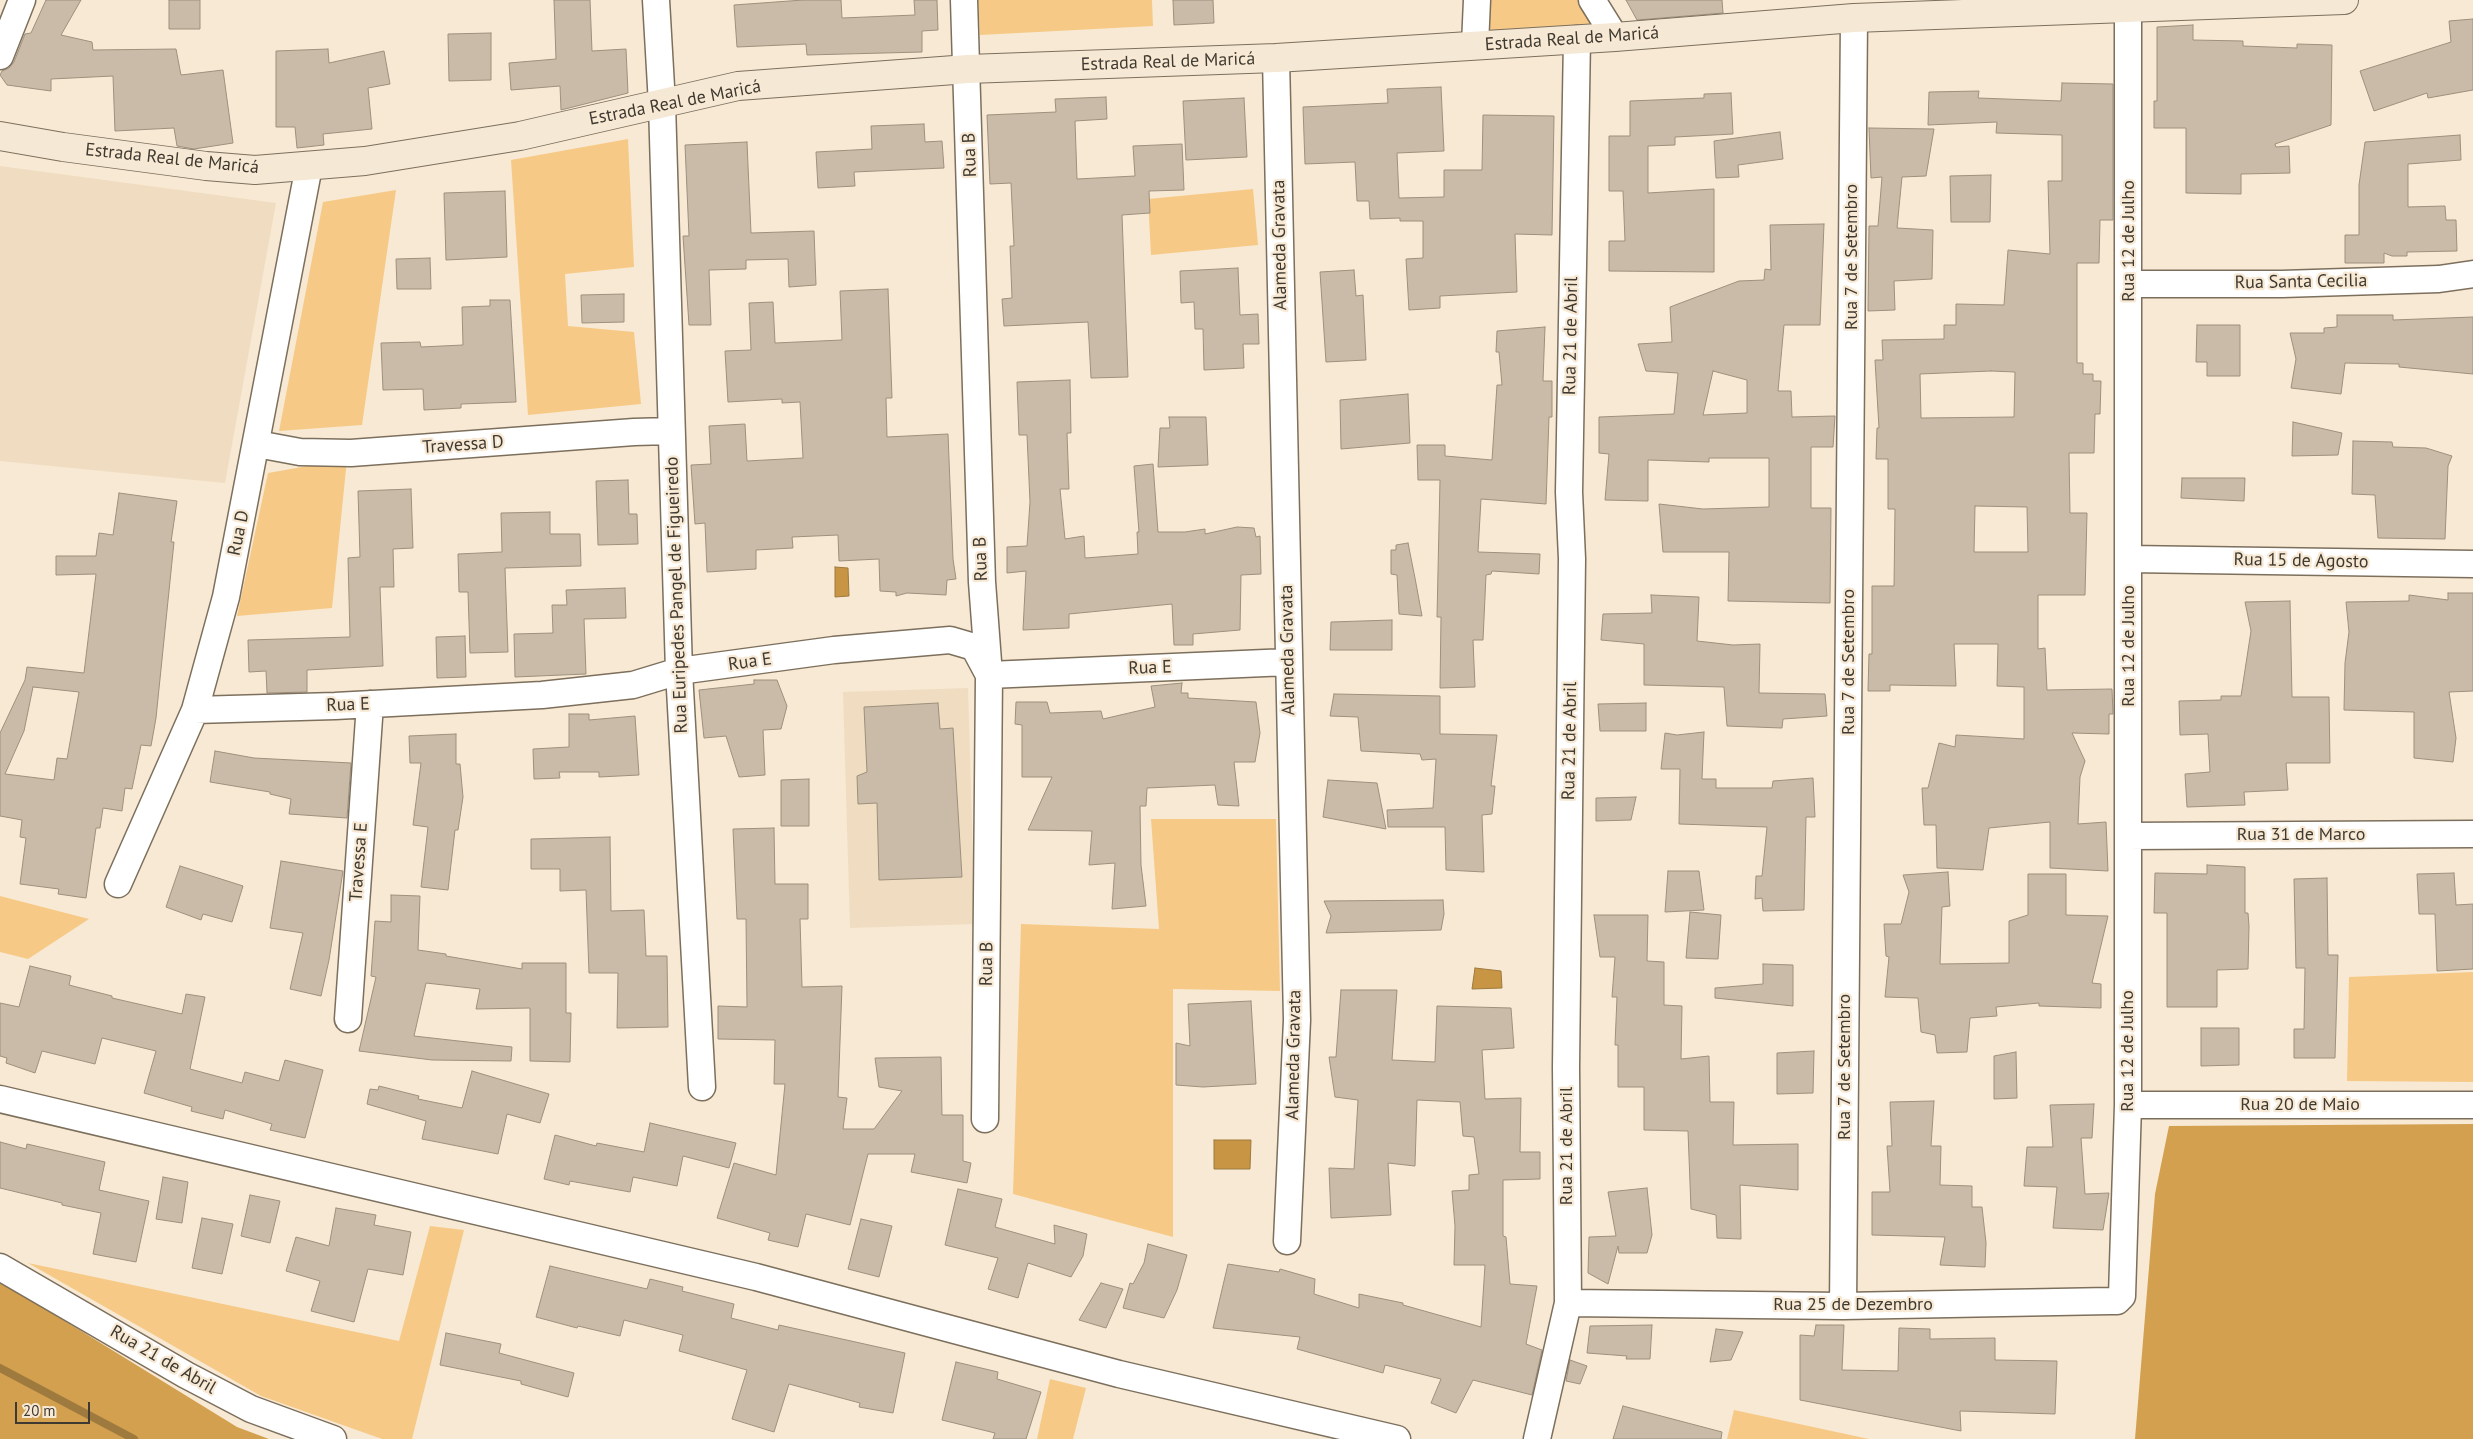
<!DOCTYPE html>
<meta charset="utf-8">
<style>
body{margin:0}
#map{position:relative;width:2473px;height:1439px;overflow:hidden;background:#f8e9d4;font-family:"PT Sans",sans-serif}
canvas{display:block}
.scale{position:absolute;left:15px;top:1402px;width:75px;height:22px;box-sizing:border-box;border:2px solid #3f3a31;border-top:0;padding-left:6px;font-size:15px;line-height:18px;white-space:nowrap;color:#3f3a31;-webkit-text-stroke:4px #f8e9d4;paint-order:stroke}
</style>
<div id="map">
<canvas width="2473" height="1439"></canvas>
<div class="scale">20 m</div>
</div>
<script>
const context = document.querySelector('canvas').getContext('2d');
context.lineJoin = 'round';
function paint(path, color) {
  context.fillStyle = color;
  context.fill(path, 'evenodd');
}
function shape(rows) {
  const path = new Path2D();
  for (const r of rows) {
    path.moveTo(r[0], r[1]);
    for (let i = 2; i < r.length; i += 2) path.lineTo(r[i], r[i + 1]);
  }
  return path;
}
function stroke(path, color, width, dash) {
  context.strokeStyle = color;
  context.lineWidth = width;
  context.lineCap = dash ? 'butt' : 'round';
  context.setLineDash(dash || []);
  context.stroke(path);
}
function write(font, color, halo, rows, align = 'center') {
  context.font = font + ' "PT Sans",sans-serif';
  context.lineWidth = 4.5;
  context.setLineDash([]);
  context.textBaseline = 'middle';
  context.strokeStyle = halo;
  context.fillStyle = color;
  for (const [text, x, y, turn = 0] of rows) {
    context.save();
    context.translate(x, y);
    context.rotate((+turn || 0) * Math.PI / 180);
    context.textAlign = isNaN(turn) ? turn : align;
    if (halo) context.strokeText(text, 0, 0);
    context.fillText(text, 0, 0);
    context.restore();
  }
}
const built = shape([
 [0,166,276,203,225,483,0,461],
 [968,688,975,924,850,928,843,692]
]);
const green = shape([
 [978,0,1152,0,1153,26,980,35],
 [1488,0,1579,0,1594,23,1592,33,1488,35],
 [628,139,634,267,565,274,568,326,634,332,641,404,528,415,511,160],
 [1253,189,1258,245,1151,255,1148,199],
 [396,190,362,425,279,431,323,202],
 [347,459,332,608,237,616,268,473],
 [1151,819,1276,819,1280,991,1173,989,1173,1237,1013,1194,1021,924,1159,929],
 [0,896,89,919,28,959,0,952],
 [2473,972,2473,1082,2347,1081,2349,977],
 [430,1226,464,1230,412,1439,382,1439,261,1396,28,1263,399,1341],
 [1050,1379,1086,1388,1073,1439,1037,1439],
 [1734,1410,1869,1439,1727,1439]
]);
const forest = shape([
 [2473,1124,2473,1439,2135,1439,2155,1194,2169,1126],
 [0,1281,237,1427,269,1439,0,1439]
]);
const water = shape([
 [835,567,848,568,849,596,835,597,835,567],
 [1475,968,1501,971,1502,988,1472,989,1475,968],
 [1214,1140,1251,1140,1250,1169,1214,1169,1214,1140]
]);
const stream = shape([
 [0,1368,134,1439]
]);
const building = shape([
 [46,0,81,0,61,35,92,42,93,50,176,49,181,75,223,70,233,143,194,149,177,146,174,128,115,131,113,76,51,79,51,91,7,85,0,75,2,71,9,68,14,62,25,34,31,33,46,0],
 [169,0,200,0,200,29,169,29,169,0],
 [554,0,590,0,592,51,626,49,628,93,561,110,560,86,511,90,509,63,556,59,554,0],
 [803,0,841,0,842,18,915,15,914,0,937,0,938,30,922,31,922,52,807,55,806,44,737,47,734,5,803,0],
 [1173,0,1213,0,1214,23,1174,25,1173,0],
 [1626,0,1722,0,1723,13,1637,20,1626,0],
 [2473,19,2473,90,2428,98,2427,93,2374,111,2360,71,2451,42,2449,21,2473,19],
 [2193,25,2193,40,2243,41,2243,46,2297,48,2297,44,2332,45,2331,125,2275,144,2276,147,2289,146,2290,173,2241,174,2241,194,2186,193,2186,128,2154,128,2154,101,2157,101,2157,27,2193,25],
 [491,33,491,80,449,81,448,34,491,33],
 [328,49,329,63,384,51,390,84,368,88,372,129,323,134,324,145,297,148,295,127,276,127,276,51,328,49],
 [2062,83,2113,84,2113,220,2100,220,2099,263,2077,263,2077,363,2083,363,2083,374,2093,374,2093,381,2101,381,2100,414,2095,414,2094,453,2069,453,2070,513,2087,513,2085,595,2038,595,2038,649,2045,648,2047,690,2112,689,2113,714,2109,714,2109,734,2072,733,2085,761,2080,777,2078,824,2106,822,2108,871,2050,868,2050,822,1989,828,1983,870,1937,868,1936,825,1924,825,1922,788,1928,788,1939,743,1955,747,1956,735,2024,739,2024,687,1997,686,1998,644,1954,644,1956,686,1890,685,1890,691,1868,691,1869,654,1872,654,1872,586,1894,586,1895,509,1888,509,1888,459,1876,459,1877,428,1879,428,1875,360,1883,360,1882,340,1944,339,1944,325,1956,325,1956,304,2004,305,2008,250,2050,254,2048,181,2062,181,2062,135,1996,133,1997,122,1928,125,1929,92,1979,91,1978,98,2061,101,2062,83],
 [1991,371,2015,372,2014,417,1921,418,1920,374,1991,371],
 [1975,506,2027,507,2028,552,1974,552,1975,506],
 [1441,87,1444,151,1397,153,1399,198,1444,197,1444,170,1482,170,1483,115,1554,116,1552,235,1515,234,1517,292,1440,296,1440,308,1409,310,1406,259,1423,258,1423,221,1400,221,1400,218,1370,219,1369,201,1357,201,1355,162,1305,164,1303,107,1388,103,1387,89,1441,87],
 [1731,93,1733,134,1675,137,1675,145,1648,146,1648,193,1714,189,1714,272,1609,271,1609,241,1625,241,1623,191,1609,191,1609,136,1630,136,1630,101,1704,98,1704,94,1731,93],
 [1106,97,1107,119,1075,121,1077,179,1135,176,1133,146,1182,144,1184,190,1149,191,1150,213,1122,215,1128,377,1091,378,1088,322,1004,326,1002,299,1012,298,1010,246,1014,246,1011,183,990,184,987,115,1056,112,1055,99,1106,97],
 [1244,98,1247,157,1186,160,1183,101,1244,98],
 [924,124,925,142,942,141,944,168,854,172,855,186,818,188,816,152,872,149,871,126,924,124],
 [1869,128,1934,129,1926,176,1902,177,1897,228,1933,230,1932,279,1894,281,1895,310,1868,311,1869,226,1878,226,1882,177,1871,178,1869,128],
 [1780,132,1783,159,1738,165,1739,177,1716,178,1714,141,1780,132],
 [2460,135,2461,160,2408,164,2408,207,2445,206,2446,220,2456,220,2457,251,2407,252,2407,256,2392,256,2384,253,2384,263,2345,263,2345,235,2359,235,2359,185,2365,142,2460,135],
 [747,142,751,233,814,231,816,285,789,287,788,259,746,260,746,269,709,270,711,325,689,325,683,236,689,236,685,145,747,142],
 [1991,175,1990,222,1951,222,1950,176,1991,175],
 [505,191,507,257,446,260,444,193,505,191],
 [1824,224,1820,325,1784,325,1778,391,1791,391,1792,417,1835,416,1833,447,1811,447,1811,508,1831,508,1830,603,1728,601,1729,552,1663,552,1659,504,1703,509,1769,507,1769,458,1709,458,1709,462,1648,460,1648,501,1605,500,1609,454,1599,453,1599,417,1674,414,1678,373,1646,371,1638,344,1672,342,1670,307,1739,281,1764,280,1765,269,1771,270,1770,225,1824,224],
 [1713,371,1747,380,1747,413,1703,415,1713,371],
 [430,258,431,289,397,289,396,259,430,258],
 [1238,268,1240,315,1258,314,1259,344,1243,344,1244,368,1204,370,1203,329,1195,329,1194,302,1181,303,1180,271,1238,268],
 [1354,270,1356,296,1363,295,1366,360,1326,362,1320,272,1354,270],
 [888,289,892,398,886,398,887,437,948,434,953,559,956,579,947,580,946,595,907,593,896,596,896,592,880,591,879,559,839,561,838,535,792,537,793,548,756,550,756,569,707,572,705,523,695,524,691,465,711,464,709,426,745,424,747,461,803,458,800,402,782,403,782,399,728,402,725,351,751,350,749,303,773,302,775,343,842,340,840,291,888,289],
 [624,294,624,322,582,323,581,295,624,294],
 [490,300,510,300,516,402,461,404,461,408,424,410,423,389,383,390,381,343,420,342,421,347,463,345,462,307,490,306,490,300],
 [2337,315,2393,315,2393,320,2473,317,2473,374,2399,367,2399,364,2345,363,2341,394,2291,388,2296,359,2290,333,2324,333,2324,328,2337,327,2337,315],
 [2197,325,2240,325,2240,376,2207,376,2207,362,2196,362,2197,325],
 [1545,327,1543,381,1552,381,1552,417,1549,417,1546,504,1481,499,1478,552,1540,554,1539,574,1492,571,1491,574,1486,575,1483,640,1473,640,1475,687,1440,688,1441,617,1437,617,1440,480,1418,480,1417,445,1445,445,1445,456,1492,460,1497,385,1502,385,1499,352,1496,352,1497,331,1545,327],
 [1070,380,1071,433,1067,433,1069,489,1060,489,1065,539,1084,536,1085,558,1138,554,1137,532,1139,532,1134,466,1153,464,1158,532,1185,532,1205,529,1205,534,1237,527,1254,528,1256,537,1260,536,1261,574,1241,575,1240,630,1193,634,1193,645,1174,645,1172,604,1069,614,1069,628,1023,630,1026,571,1007,573,1007,547,1027,546,1030,502,1027,435,1019,435,1017,382,1070,380],
 [1408,394,1410,443,1341,449,1340,400,1408,394],
 [1169,417,1206,417,1208,465,1158,467,1160,428,1170,428,1169,417],
 [2293,422,2342,433,2338,455,2292,456,2293,422],
 [2353,441,2392,442,2393,447,2426,448,2452,456,2448,466,2445,539,2378,538,2375,495,2352,494,2353,441],
 [2182,478,2245,478,2244,501,2181,498,2182,478],
 [628,480,629,514,637,514,638,544,598,545,596,481,628,480],
 [411,489,413,548,393,549,394,587,380,587,383,666,307,670,307,692,267,693,266,671,249,672,248,640,350,637,348,558,360,557,358,491,411,489],
 [119,493,177,501,171,542,174,542,156,718,151,746,141,745,132,789,125,788,122,811,103,808,100,828,96,828,86,898,58,894,59,889,20,884,26,838,20,837,22,820,0,816,0,733,25,680,27,667,84,673,96,574,56,575,56,556,96,556,99,533,113,535,119,493],
 [33,687,79,692,67,759,57,758,54,780,5,774,24,731,33,687],
 [550,512,550,534,580,534,581,566,505,568,508,652,470,653,468,592,459,592,458,554,502,552,501,513,550,512],
 [1408,543,1415,578,1422,616,1399,614,1397,575,1391,574,1391,550,1396,550,1396,545,1408,543],
 [625,588,626,618,584,619,586,674,515,677,514,634,553,633,552,605,567,605,566,590,625,588],
 [2448,593,2473,593,2473,691,2449,692,2456,738,2453,762,2414,758,2414,712,2344,710,2345,663,2349,632,2346,602,2409,601,2409,595,2448,600,2448,593],
 [1651,595,1699,597,1697,641,1733,645,1760,644,1759,693,1825,694,1827,716,1783,719,1782,728,1727,726,1724,687,1644,685,1644,644,1601,640,1603,614,1652,613,1651,595],
 [2290,601,2292,697,2329,697,2330,763,2286,763,2288,790,2244,792,2245,805,2187,807,2185,774,2210,772,2208,734,2180,735,2179,701,2221,700,2221,696,2241,696,2251,631,2245,602,2290,601],
 [1392,620,1392,650,1330,650,1331,622,1392,620],
 [465,636,466,677,437,678,436,637,465,636],
 [754,680,777,680,787,706,781,729,763,730,765,775,739,777,726,736,704,738,699,690,754,684,754,680],
 [1182,683,1181,693,1188,693,1188,698,1256,702,1260,733,1255,762,1234,762,1239,806,1218,805,1215,785,1147,788,1146,806,1140,806,1141,865,1146,906,1112,909,1115,863,1089,865,1092,831,1028,830,1052,777,1022,777,1022,725,1015,724,1016,702,1047,702,1050,713,1101,711,1103,719,1155,707,1151,686,1182,683],
 [1334,694,1440,696,1440,734,1497,735,1491,786,1495,786,1492,814,1482,815,1484,872,1446,870,1445,827,1388,827,1387,810,1433,808,1436,759,1422,760,1420,754,1361,751,1358,717,1330,716,1334,694],
 [938,703,940,729,953,728,962,877,879,880,877,803,858,804,857,776,867,772,864,707,938,703],
 [1646,703,1646,731,1600,731,1598,704,1646,703],
 [569,714,589,714,589,720,635,716,639,775,599,777,599,772,559,772,560,778,534,779,533,749,569,747,569,714],
 [1704,732,1702,779,1716,779,1716,788,1772,788,1773,781,1813,778,1815,817,1806,817,1804,910,1763,911,1762,898,1755,899,1756,876,1762,876,1767,827,1679,824,1680,769,1661,769,1665,733,1677,735,1704,732],
 [456,734,456,764,460,764,463,797,458,830,455,830,448,890,421,887,428,827,413,825,421,763,410,763,409,736,456,734],
 [215,751,254,758,351,763,347,818,289,814,291,799,270,794,270,792,210,782,215,751],
 [809,779,809,826,781,826,781,780,809,779],
 [1328,780,1377,783,1386,829,1323,817,1328,780],
 [1636,797,1631,820,1596,821,1596,798,1636,797],
 [774,828,775,884,808,884,808,919,800,919,802,987,842,986,838,1097,847,1098,843,1129,874,1129,902,1091,879,1087,875,1058,941,1057,942,1115,963,1115,963,1161,971,1163,967,1183,911,1172,915,1154,868,1154,850,1225,806,1214,798,1247,768,1240,770,1233,717,1218,734,1163,776,1175,785,1084,774,1084,775,1040,718,1039,718,1006,747,1007,746,919,737,919,733,829,774,828],
 [610,837,611,911,644,910,646,956,667,956,668,1027,617,1028,618,973,589,973,586,890,560,891,560,869,531,869,531,839,610,837],
 [281,861,343,871,329,960,321,996,290,989,303,933,270,928,281,861],
 [2207,865,2245,867,2245,913,2248,913,2249,926,2248,969,2217,970,2217,1007,2167,1007,2167,913,2154,913,2155,873,2207,874,2207,865],
 [180,866,243,886,232,922,203,914,201,920,166,907,180,866],
 [1668,871,1699,871,1704,910,1665,912,1668,871],
 [1948,872,1950,906,1942,907,1940,964,2009,963,2009,921,2028,915,2028,874,2066,874,2066,915,2108,916,2092,983,2101,984,2101,1008,2039,1006,2039,1003,1996,1007,1997,1016,1970,1018,1967,1052,1937,1053,1935,1035,1921,1032,1918,998,1885,997,1889,957,1886,956,1884,924,1901,924,1909,892,1903,875,1948,872],
 [2454,873,2456,905,2473,904,2473,969,2437,971,2435,914,2419,914,2417,874,2454,873],
 [2327,878,2328,955,2338,955,2335,1058,2294,1058,2294,1029,2304,1029,2305,968,2296,968,2294,879,2327,878],
 [391,895,420,896,418,950,446,954,446,956,522,969,522,963,566,963,566,1013,571,1013,570,1062,530,1061,530,1008,476,1009,480,989,426,983,414,1036,512,1047,511,1061,432,1060,359,1051,376,977,371,976,375,921,391,922,391,895],
 [1443,900,1444,914,1441,930,1326,933,1331,916,1324,901,1443,900],
 [1690,912,1721,915,1718,959,1686,958,1690,912],
 [1594,915,1648,915,1647,961,1664,962,1664,1005,1682,1006,1681,1059,1709,1056,1710,1102,1734,1102,1733,1145,1798,1144,1798,1190,1740,1185,1741,1239,1717,1238,1716,1215,1691,1209,1688,1131,1644,1130,1644,1087,1618,1087,1618,1045,1615,1045,1617,997,1612,997,1615,957,1600,957,1594,915],
 [1763,964,1793,965,1793,1006,1715,998,1715,988,1763,984,1763,964],
 [30,966,71,976,69,985,112,996,112,998,182,1014,186,994,205,997,190,1069,242,1083,245,1072,279,1081,285,1060,323,1070,305,1138,270,1130,272,1124,225,1110,223,1119,191,1111,192,1107,144,1093,156,1051,102,1038,95,1064,42,1051,35,1073,6,1063,7,1058,0,1056,0,1003,19,1007,30,966],
 [1341,990,1397,990,1392,1060,1435,1062,1437,1006,1511,1008,1514,1048,1482,1050,1485,1099,1521,1098,1520,1152,1540,1152,1540,1179,1503,1180,1503,1236,1506,1237,1510,1284,1537,1286,1526,1344,1542,1350,1532,1395,1473,1380,1456,1413,1431,1403,1441,1379,1385,1365,1383,1373,1297,1349,1300,1337,1213,1328,1228,1264,1279,1272,1280,1269,1315,1279,1314,1294,1359,1308,1359,1294,1403,1303,1403,1305,1481,1327,1485,1265,1454,1265,1455,1226,1452,1191,1469,1190,1469,1175,1479,1174,1474,1137,1463,1136,1460,1102,1417,1100,1415,1166,1388,1163,1391,1215,1331,1218,1329,1168,1354,1169,1358,1100,1335,1097,1329,1057,1336,1057,1341,990],
 [1251,1001,1256,1084,1203,1087,1176,1085,1176,1043,1190,1046,1188,1004,1251,1001],
 [2201,1028,2239,1028,2239,1065,2201,1066,2201,1028],
 [1814,1051,1813,1093,1777,1094,1777,1053,1814,1051],
 [2016,1052,2017,1098,1994,1099,1994,1056,2016,1052],
 [472,1071,549,1094,540,1123,507,1114,498,1154,422,1139,426,1121,367,1104,370,1089,378,1090,379,1086,419,1096,418,1099,462,1108,472,1071],
 [1934,1101,1931,1146,1941,1146,1940,1185,1972,1186,1972,1207,1982,1207,1986,1243,1985,1267,1940,1265,1945,1237,1872,1235,1872,1192,1890,1192,1887,1146,1892,1146,1890,1102,1934,1101],
 [2094,1104,2092,1138,2081,1138,2085,1194,2109,1193,2103,1230,2053,1228,2057,1187,2024,1186,2027,1147,2053,1147,2050,1105,2094,1104],
 [650,1123,736,1143,729,1168,683,1156,677,1186,633,1177,630,1192,570,1181,569,1185,544,1179,555,1135,596,1146,597,1143,644,1152,650,1123],
 [0,1142,26,1149,27,1144,105,1162,99,1190,149,1201,136,1262,93,1254,101,1213,62,1205,62,1203,0,1188,0,1142],
 [163,1177,188,1182,182,1223,156,1219,163,1177],
 [1647,1188,1652,1235,1647,1253,1619,1253,1618,1246,1608,1284,1588,1273,1589,1237,1616,1236,1608,1192,1647,1188],
 [958,1189,1002,1199,995,1227,1055,1244,1054,1225,1087,1234,1083,1256,1071,1277,1028,1263,1018,1298,988,1289,998,1258,945,1245,958,1189],
 [250,1195,280,1201,270,1243,241,1236,250,1195],
 [336,1208,376,1215,374,1225,411,1232,403,1275,368,1269,354,1322,311,1311,320,1281,286,1271,296,1237,329,1246,336,1208],
 [202,1218,233,1224,222,1274,192,1268,202,1218],
 [861,1219,892,1226,879,1277,848,1269,861,1219],
 [1148,1244,1187,1255,1177,1290,1164,1318,1123,1308,1130,1283,1133,1284,1144,1263,1148,1244],
 [550,1266,647,1289,650,1279,683,1287,682,1291,734,1304,731,1318,778,1330,779,1325,905,1353,893,1413,859,1407,860,1403,789,1384,774,1432,732,1419,747,1370,679,1351,683,1335,624,1320,620,1336,578,1326,577,1328,536,1317,550,1266],
 [1101,1283,1123,1289,1106,1328,1079,1320,1101,1283],
 [1652,1325,1650,1359,1626,1359,1627,1356,1587,1353,1590,1326,1652,1325],
 [1816,1325,1844,1325,1842,1370,1898,1371,1899,1328,1930,1329,1930,1339,1995,1338,1995,1360,2057,1361,2055,1414,1960,1411,1961,1431,1800,1400,1800,1335,1814,1336,1816,1325],
 [1716,1329,1743,1332,1731,1360,1710,1362,1716,1329],
 [446,1333,501,1344,499,1353,574,1373,568,1397,521,1384,521,1381,440,1365,446,1333],
 [1570,1360,1587,1366,1580,1384,1566,1381,1570,1360],
 [956,1362,998,1372,997,1379,1041,1392,1026,1439,993,1439,995,1433,942,1420,956,1362],
 [1623,1406,1722,1432,1721,1439,1613,1439,1623,1406]
]);
const street = shape([
 [656,0,662,104,679,671,702,1087],
 [964,0,982,582,989,675,985,1119],
 [1592,0,1615,37],
 [1475,45,1477,0],
 [0,56,22,0],
 [1276,58,1297,1020,1287,1241],
 [2129,284,2282,284,2439,279,2473,274],
 [257,444,300,452,351,453,634,432,670,431],
 [2129,559,2473,564],
 [195,710,335,706,542,695,633,685,679,671,834,650,950,640,974,647,989,675,1288,662],
 [2128,836,2473,834],
 [118,884,195,710,226,597,309,166],
 [348,1019,370,704],
 [0,1099,756,1277,1119,1374,1397,1439],
 [2128,1105,2473,1105],
 [0,1267,186,1375,251,1409,333,1439],
 [1568,1303,1843,1306,2110,1301,2117,1301,2122,1296,2128,1105,2128,9],
 [1843,1306,1854,18],
 [1537,1439,1568,1303,1566,1067,1572,559,1569,492,1577,39]
]);
const secondary = shape([
 [0,136,63,147,206,166,255,170,365,161,520,136,738,86,968,69,1276,58,1615,37,1854,18,2344,0]
]);
const streetNames = [
 ["Estrada Real de Maricá",1572,39,-4],
 ["Estrada Real de Maricá",1168,62,-2],
 ["Estrada Real de Maricá",675,103,-11],
 ["Rua B",970,155,-92],
 ["Estrada Real de Maricá",172,159,6],
 ["Rua 12 de Julho",2129,241,-90],
 ["Alameda Gravata",1280,245,-91],
 ["Rua 7 de Setembro",1852,257,-90],
 ["Rua Santa Cecilia",2301,282,-1],
 ["Rua 21 de Abril",1571,336,-89],
 ["Travessa D",463,445,-4],
 ["Rua D",239,533,-78],
 ["Rua B",981,559,-92],
 ["Rua 15 de Agosto",2301,561,1],
 ["Rua Euripedes Pangel de Figueiredo",677,595,-92],
 ["Rua 12 de Julho",2129,646,-90],
 ["Alameda Gravata",1288,650,-91],
 ["Rua E",750,662,-8],
 ["Rua 7 de Setembro",1849,662,-90],
 ["Rua E",1150,668,-2],
 ["Rua E",348,705,-2],
 ["Rua 21 de Abril",1570,741,-89],
 ["Rua 31 de Marco",2301,835],
 ["Travessa E",359,862,-86],
 ["Rua B",987,964,-89],
 ["Rua 12 de Julho",2128,1051,-90],
 ["Alameda Gravata",1294,1055,-89],
 ["Rua 7 de Setembro",1845,1067,-90],
 ["Rua 20 de Maio",2300,1105],
 ["Rua 21 de Abril",1567,1146,-90],
 ["Rua 25 de Dezembro",1853,1305],
 ["Rua 21 de Abril",163,1360,30]
];
paint(built, '#f0ddc1');
paint(green, '#f6ca86');
paint(forest, '#d2a04e');
paint(water, '#c79543');
stroke(water, '#9e7a3e', 1);
stroke(stream, '#9e7a3e', 8);
paint(building, '#c9bba7');
stroke(building, '#9d907c', 1);
stroke(street, '#7c6f5c', 29);
stroke(secondary, '#7c6f5c', 30);
stroke(street, '#fff', 26);
stroke(secondary, '#f5e9d6', 28);
write('18px', '#3f3a31', '#f8e9d4', streetNames);
</script>
